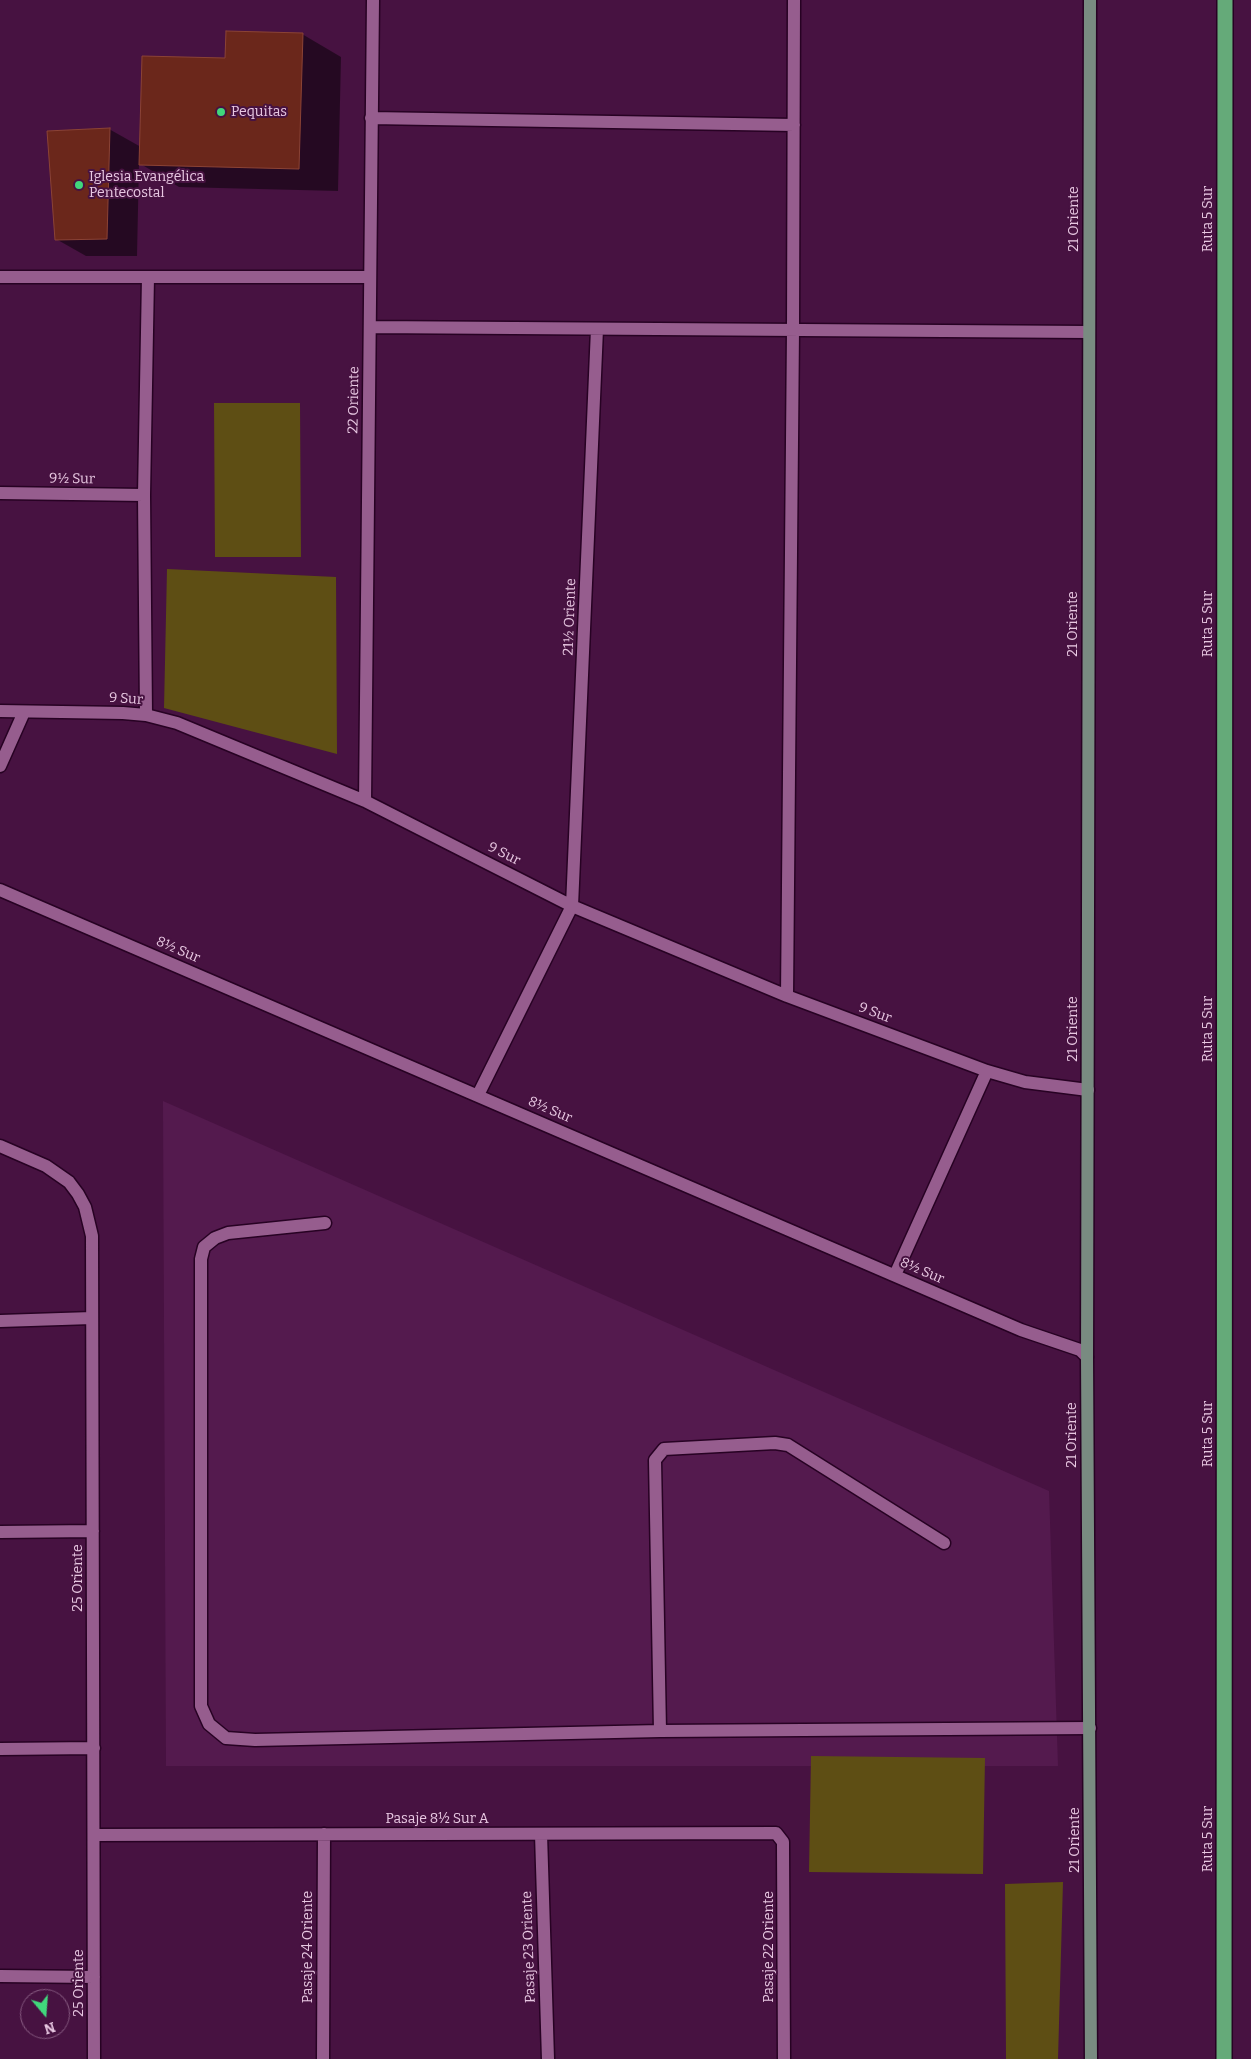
<!DOCTYPE html>
<meta charset="utf-8">
<style>
body{margin:0}
#map{position:relative;width:1251px;height:2059px;overflow:hidden;background:#471241;font-family:Bitter,serif}
canvas{display:block}
.north{position:absolute;left:20px;top:1989px;width:50px;height:50px;box-sizing:border-box;background:#471241;border:1px solid #875b81;border-radius:50%;rotate:162deg;font-size:14px;font-weight:700;line-height:20px;text-align:center;color:#e8c8e2}
.north::after{content:'';display:block;margin:auto;width:18px;height:22px;background:#41d77c;clip-path:polygon(50% 0,100% 100%,50% 72%,0 100%)}
</style>
<div id="map">
<canvas width="1251" height="2059"></canvas>
<div class="north">N</div>
</div>
<script>
const context = document.querySelector('canvas').getContext('2d');
context.lineJoin = 'round';
function paint(path, color) {
  context.fillStyle = color;
  context.fill(path, 'evenodd');
}
function shape(rows) {
  const path = new Path2D();
  for (const r of rows) {
    path.moveTo(r[0], r[1]);
    for (let i = 2; i < r.length; i += 2) path.lineTo(r[i], r[i + 1]);
  }
  return path;
}
function stroke(path, color, width, dash) {
  context.strokeStyle = color;
  context.lineWidth = width;
  context.lineCap = dash ? 'butt' : 'round';
  context.setLineDash(dash || []);
  context.stroke(path);
}
function write(font, color, halo, rows, align = 'center') {
  context.font = font + ' Bitter,serif';
  context.lineWidth = 4;
  context.setLineDash([]);
  context.textBaseline = 'middle';
  context.strokeStyle = halo;
  context.fillStyle = color;
  for (const [text, x, y, turn = 0] of rows) {
    context.save();
    context.translate(x, y);
    context.rotate((+turn || 0) * Math.PI / 180);
    context.textAlign = isNaN(turn) ? turn : align;
    if (halo) context.strokeText(text, 0, 0);
    context.fillText(text, 0, 0);
    context.restore();
  }
}
const built = shape([
 [163,1101,1049,1491,1058,1766,166,1766]
]);
const green = shape([
 [214,403,300,403,301,557,215,557],
 [167,569,336,577,337,754,164,708],
 [811,1756,985,1758,983,1874,809,1872],
 [1063,1882,1058,2059,1006,2059,1005,1884]
]);
const shadow = shape([
 [302,34,341,57,338,191,179,187,139,163,137,256,86,256,56,239,109,129,141,147,226,59]
]);
const building = shape([
 [226,31,303,33,299,169,139,165,142,56,225,58,226,31],
 [110,128,107,239,55,240,47,131,110,128]
]);
const minor = shape([
 [371,118,794,125],
 [0,277,370,277],
 [370,327,1088,332],
 [0,493,144,495],
 [0,711,123,713,146,715,177,723,365,801,572,906,787,996,987,1071,1025,1082,1088,1090],
 [146,715,144,495,148,277],
 [0,766,24,712],
 [365,801,373,0],
 [0,890,1021,1330,1080,1350,1087,1357],
 [787,996,793,330,794,0],
 [478,1095,572,906,597,329],
 [0,1146,46,1166,69,1182,78,1194,85,1207,92,1236,94,2059],
 [325,1223,228,1233,215,1238,204,1247,201,1259,201,1706,209,1724,226,1738,255,1740,660,1731,1090,1728],
 [895,1275,987,1071],
 [0,1321,92,1318],
 [0,1532,93,1531],
 [660,1731,655,1460,664,1449,775,1443,788,1445,944,1543],
 [0,1749,94,1748],
 [541,1834,548,2059],
 [94,1835,776,1833,783,1842,783,1847,784,2059],
 [0,1976,94,1977],
 [323,2059,324,1834]
]);
const major = shape([
 [1090,0,1087,1357,1091,2059]
]);
const highway = shape([
 [1224,2059,1225,0]
]);
const markers = [
 [221,112,5,"#41d77c"],
 [79,185,5,"#41d77c"]
];
const poiNames = [
 ["Pequitas",231,112],
 ["Iglesia Evangélica",89,177],
 ["Pentecostal",89,193]
];
const streetNames = [
 ["21 Oriente",1074,219,-90],
 ["Ruta 5 Sur",1208,219,-90],
 ["22 Oriente",354,400,-89],
 ["9½ Sur",72,479,1],
 ["21½ Oriente",570,617,-88],
 ["21 Oriente",1073,624,-90],
 ["Ruta 5 Sur",1208,624,-90],
 ["9 Sur",126,699,4],
 ["9 Sur",504,854,27],
 ["8½ Sur",178,950,23],
 ["9 Sur",875,1013,21],
 ["21 Oriente",1073,1029,-90],
 ["Ruta 5 Sur",1208,1029,-90],
 ["8½ Sur",550,1110,23],
 ["8½ Sur",922,1271,23],
 ["Ruta 5 Sur",1208,1434,-90],
 ["21 Oriente",1072,1435,-90],
 ["25 Oriente",78,1578,-90],
 ["Pasaje 8½ Sur A",437,1819],
 ["Ruta 5 Sur",1208,1839,-90],
 ["21 Oriente",1075,1840,-90],
 ["Pasaje 24 Oriente",308,1947,-90],
 ["Pasaje 23 Oriente",529,1947,-92],
 ["Pasaje 22 Oriente",769,1947,-90],
 ["25 Oriente",79,1983,-90]
];
paint(built, '#541a4e');
paint(green, '#5e4e14');
paint(shadow, '#0007');
paint(building, '#6b271b');
stroke(building, '#8b4335', 1);
stroke(minor, '#270223', 15);
stroke(major, '#270223', 15);
stroke(highway, '#270223', 18);
stroke(minor, '#965d8e', 12);
stroke(major, '#798b81', 12);
stroke(highway, '#65aa79', 15);
for (const [x, y, r, color] of markers) {
  const dot = new Path2D();
  dot.arc(x, y, r, 0, 2 * Math.PI);
  context.fillStyle = color;
  context.fill(dot);
  stroke(dot, '#471241', 2);
}
write('14px', '#e8c8e2', '#471241', poiNames, 'left');
write('14px', '#e8c8e2', '#471241', streetNames);
</script>
